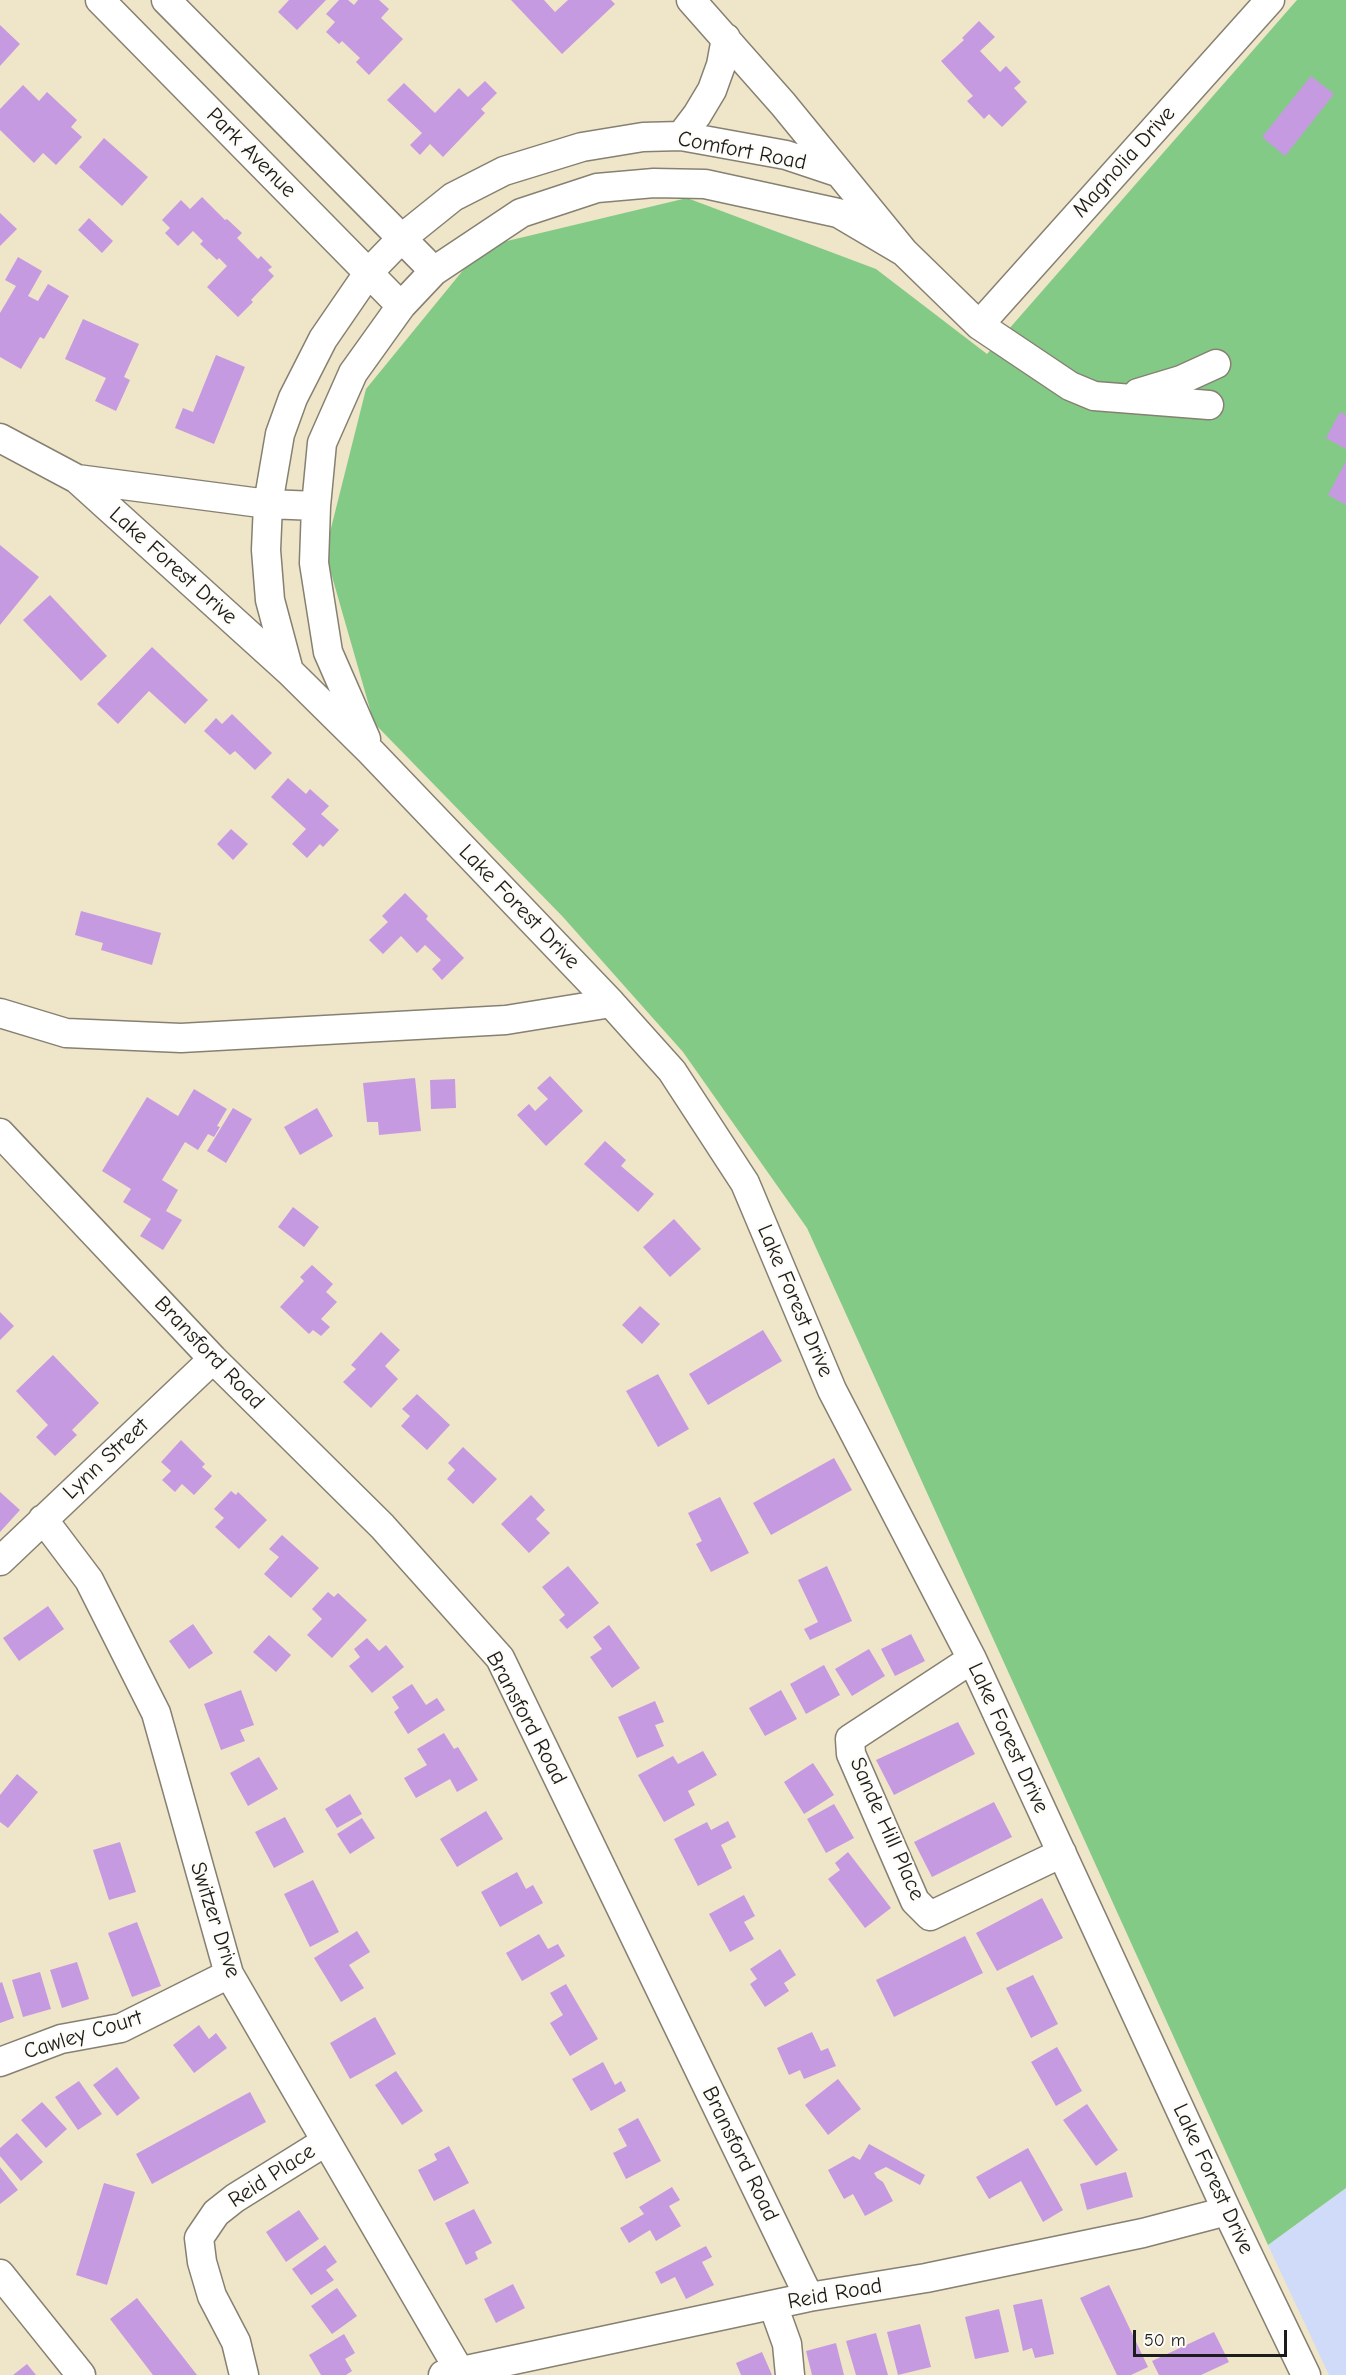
<!DOCTYPE html>
<style>
body{margin:0}
#map{position:relative;width:1346px;height:2375px;overflow:hidden;background:#efe5c8;font-family:"Comic Neue",sans-serif}
canvas{display:block}
.scale{position:absolute;left:1133px;top:2330px;width:154px;height:27px;box-sizing:border-box;border:3px solid #1c1c1c;border-top:0;padding-left:8px;font-size:18px;line-height:21px;white-space:nowrap;color:#1c1c1c;-webkit-text-stroke:4px #fdfcf7;paint-order:stroke}
</style>
<div id="map">
<canvas width="1346" height="2375"></canvas>
<div class="scale">50 m</div>
</div>
<script>
const context = document.querySelector('canvas').getContext('2d');
context.lineJoin = 'round';
function paint(path, color) {
  context.fillStyle = color;
  context.fill(path, 'evenodd');
}
function shape(rows) {
  const path = new Path2D();
  for (const r of rows) {
    path.moveTo(r[0], r[1]);
    for (let i = 2; i < r.length; i += 2) path.lineTo(r[i], r[i + 1]);
  }
  return path;
}
function stroke(path, color, width, dash) {
  context.strokeStyle = color;
  context.lineWidth = width;
  context.lineCap = dash ? 'butt' : 'round';
  context.setLineDash(dash || []);
  context.stroke(path);
}
function write(font, color, halo, rows, align = 'center') {
  context.font = font + ' "Comic Neue",sans-serif';
  context.lineWidth = 4.5;
  context.setLineDash([]);
  context.textBaseline = 'middle';
  context.strokeStyle = halo;
  context.fillStyle = color;
  for (const [text, x, y, turn = 0] of rows) {
    context.save();
    context.translate(x, y);
    context.rotate((+turn || 0) * Math.PI / 180);
    context.textAlign = isNaN(turn) ? turn : align;
    if (halo) context.strokeText(text, 0, 0);
    context.fillText(text, 0, 0);
    context.restore();
  }
}
const built = shape([
 [1346,2188,1346,2375,1329,2375,1268,2245]
]);
const green = shape([
 [1297,0,1346,0,1346,2188,1268,2245,807,1228,683,1052,563,917,374,723,325,552,366,389,482,247,687,198,876,269,987,354]
]);
const building = shape([
 [289,0,326,0,297,30,278,12],
 [339,0,348,0,354,5,358,0,379,0,389,9,381,18,403,39,369,75,356,62,360,58,342,41,339,44,326,32,335,22,326,14],
 [511,0,544,0,555,12,568,0,611,0,615,4,562,54],
 [979,21,995,37,980,51,1000,72,1006,66,1021,82,1014,88,1027,102,1002,127,989,114,984,119,967,101,973,96,941,61,964,40,962,38],
 [0,25,20,44,0,66],
 [1311,76,1334,94,1285,156,1262,137],
 [485,81,497,93,481,109,485,113,443,157,430,144,420,155,410,145,422,133,387,100,404,83,435,113,459,88,468,97],
 [23,85,39,101,47,92,77,120,71,127,82,137,56,165,43,153,34,163,0,130,0,109],
 [104,138,148,177,122,206,79,167],
 [202,197,225,220,227,219,242,233,237,238,258,259,261,256,272,267,268,270,274,276,251,300,253,302,238,317,207,287,227,266,219,258,217,260,200,244,203,241,193,231,178,246,165,233,170,228,162,220,181,200,190,209],
 [0,213,17,229,0,246],
 [89,218,113,241,102,253,78,230],
 [18,257,42,271,28,296,38,301,48,284,69,296,44,339,40,337,21,369,0,357,0,313,16,286,5,280],
 [83,319,139,344,124,377,130,380,116,411,95,401,106,378,65,359],
 [216,355,245,367,214,444,175,428,183,408,193,412],
 [1340,412,1346,415,1346,449,1326,438],
 [1346,461,1346,505,1328,495],
 [0,545,39,577,0,625],
 [50,595,107,656,81,681,23,620],
 [152,647,208,700,185,724,149,691,118,724,97,704],
 [232,714,272,753,255,770,235,751,230,755,204,731,216,718,222,724],
 [288,778,306,794,310,789,329,806,321,814,339,830,323,847,320,844,307,858,292,844,306,829,271,797],
 [231,829,248,844,233,860,217,844],
 [405,893,428,916,426,919,464,958,442,980,432,969,441,960,425,945,417,953,401,936,383,954,369,940,388,922,382,916],
 [81,911,161,933,152,965,101,950,103,943,75,935],
 [550,1076,583,1111,546,1146,517,1115,529,1104,535,1111,548,1099,537,1088],
 [415,1078,421,1131,379,1135,378,1122,367,1122,363,1083],
 [455,1079,456,1108,431,1109,430,1080],
 [194,1089,227,1109,217,1126,220,1127,214,1137,208,1134,198,1150,185,1142,162,1180,178,1190,166,1211,182,1220,163,1250,140,1236,151,1219,123,1202,131,1189,102,1171,147,1097,178,1116],
 [233,1108,252,1119,226,1163,207,1151],
 [317,1108,333,1136,300,1155,284,1127],
 [605,1141,626,1160,621,1166,654,1194,638,1212,584,1164],
 [293,1207,319,1227,304,1247,278,1227],
 [674,1219,701,1249,670,1277,643,1247],
 [312,1265,333,1284,326,1292,337,1302,321,1319,330,1327,321,1336,313,1330,309,1334,280,1307,304,1281,300,1277],
 [640,1306,660,1324,642,1344,622,1325],
 [0,1312,14,1326,0,1340],
 [763,1330,782,1361,708,1405,689,1374],
 [381,1332,400,1350,385,1366,398,1379,371,1408,343,1382,356,1369,351,1365],
 [53,1355,99,1403,72,1430,77,1435,55,1456,36,1437,48,1425,16,1391],
 [658,1374,689,1429,658,1447,626,1391],
 [417,1394,450,1425,427,1450,401,1426,410,1416,402,1409],
 [181,1440,205,1464,202,1467,212,1476,194,1495,182,1484,175,1492,162,1480,171,1471,161,1462],
 [463,1447,497,1479,473,1504,447,1479,455,1470,448,1463],
 [834,1458,852,1490,771,1535,753,1503],
 [231,1491,236,1495,238,1492,267,1520,239,1549,215,1527,224,1518,214,1509],
 [0,1492,20,1510,0,1532],
 [531,1495,545,1510,536,1519,550,1533,529,1553,501,1524],
 [720,1497,749,1553,711,1572,696,1544,702,1541,688,1513],
 [282,1535,319,1568,291,1598,264,1574,279,1557,269,1549],
 [568,1566,599,1603,567,1629,559,1620,565,1615,542,1587],
 [827,1566,852,1621,810,1640,804,1629,818,1622,798,1580],
 [328,1592,334,1597,338,1593,367,1620,332,1658,307,1635,322,1619,312,1609],
 [48,1606,64,1629,19,1661,3,1638],
 [193,1624,213,1653,189,1669,169,1641],
 [609,1625,640,1668,612,1688,590,1657,602,1649,593,1637],
 [911,1634,925,1661,895,1676,881,1649],
 [269,1635,291,1655,276,1672,253,1652],
 [367,1638,379,1651,386,1645,404,1667,372,1693,349,1666,360,1657,354,1649],
 [869,1649,885,1676,852,1696,835,1669],
 [824,1665,840,1695,806,1714,790,1684],
 [412,1684,426,1705,437,1698,445,1710,408,1734,394,1712,399,1708,392,1697],
 [241,1690,254,1725,240,1730,245,1741,221,1750,204,1704],
 [781,1690,797,1719,765,1736,749,1708],
 [655,1701,664,1722,655,1725,664,1746,637,1758,618,1717],
 [958,1722,975,1754,894,1795,876,1760],
 [444,1733,454,1749,458,1747,478,1780,457,1792,450,1779,416,1798,404,1778,427,1765,417,1749],
 [703,1751,717,1775,688,1791,695,1805,664,1822,638,1775,673,1756,678,1764],
 [259,1757,278,1789,248,1806,230,1773],
 [813,1763,834,1795,804,1814,784,1782],
 [17,1774,38,1792,8,1828,0,1822,0,1795],
 [350,1794,362,1814,337,1828,325,1809],
 [994,1802,1012,1837,932,1877,914,1842],
 [834,1804,854,1838,826,1853,807,1819],
 [486,1811,503,1839,457,1867,440,1839],
 [285,1817,304,1852,274,1868,255,1832],
 [362,1818,375,1838,350,1854,337,1834],
 [728,1821,736,1837,721,1845,732,1868,698,1886,674,1839,707,1822,711,1830],
 [120,1842,136,1892,109,1900,93,1850],
 [848,1852,891,1908,865,1928,828,1879,840,1870,835,1863],
 [517,1872,526,1889,533,1885,543,1903,500,1927,481,1892],
 [313,1880,339,1932,310,1947,284,1894],
 [744,1895,755,1916,744,1922,754,1939,730,1952,709,1914],
 [1042,1898,1063,1938,997,1971,976,1933],
 [137,1922,161,1986,132,1997,108,1933],
 [357,1931,370,1952,349,1965,364,1988,341,2002,314,1958],
 [539,1934,548,1949,558,1944,565,1956,522,1981,506,1953],
 [965,1936,983,1973,894,2017,876,1980],
 [780,1949,796,1975,784,1983,789,1991,765,2007,750,1984,757,1979,750,1969],
 [77,1962,89,1999,62,2008,50,1970],
 [40,1972,51,2009,23,2017,12,1980],
 [1033,1975,1058,2024,1031,2038,1006,1988],
 [2,1982,14,2018,0,2023,0,1983],
 [566,1984,598,2039,570,2056,550,2023,563,2015,550,1993],
 [375,2017,396,2054,350,2079,330,2043],
 [199,2025,209,2039,216,2033,227,2048,194,2073,173,2045],
 [812,2032,821,2051,828,2048,836,2066,804,2079,800,2070,789,2075,777,2048],
 [1057,2047,1082,2091,1056,2106,1031,2062],
 [603,2062,615,2085,621,2081,626,2091,591,2111,572,2079],
 [117,2067,140,2098,117,2116,93,2085],
 [396,2071,423,2111,402,2125,375,2085],
 [838,2079,861,2109,828,2135,805,2105],
 [79,2081,102,2114,78,2130,55,2097],
 [250,2092,266,2122,152,2184,136,2154],
 [42,2102,67,2129,46,2148,21,2120],
 [1087,2104,1118,2150,1096,2166,1063,2120],
 [638,2118,661,2161,626,2179,613,2153,627,2146,618,2129],
 [17,2133,43,2162,21,2181,0,2156,0,2148],
 [869,2144,925,2175,920,2185,886,2167,874,2173,877,2178,883,2182,893,2201,865,2216,853,2194,844,2199,828,2170,853,2156,860,2160],
 [449,2146,469,2183,434,2201,418,2170,437,2160,434,2154],
 [1028,2148,1063,2210,1043,2222,1021,2181,989,2199,976,2177],
 [0,2167,18,2190,0,2204],
 [1126,2172,1133,2197,1087,2210,1080,2184],
 [104,2183,135,2192,107,2285,76,2275],
 [672,2187,680,2200,669,2206,681,2226,656,2241,650,2230,629,2243,620,2228,644,2214,639,2207],
 [474,2209,492,2243,475,2252,478,2259,466,2265,445,2223],
 [299,2210,319,2239,286,2262,266,2232],
 [325,2245,337,2262,326,2270,334,2280,311,2295,292,2269],
 [706,2246,712,2257,702,2262,714,2285,686,2299,675,2277,661,2284,655,2272],
 [513,2284,525,2308,496,2323,484,2299],
 [1109,2285,1148,2367,1131,2375,1117,2375,1080,2298],
 [337,2288,357,2316,332,2334,311,2306],
 [137,2298,197,2375,153,2375,110,2319],
 [1042,2299,1054,2354,1035,2358,1032,2348,1023,2351,1013,2305],
 [999,2309,1009,2352,975,2359,965,2317],
 [920,2324,931,2367,898,2375,887,2332],
 [1214,2332,1229,2362,1201,2375,1159,2375,1152,2361],
 [876,2333,888,2375,856,2375,846,2341],
 [344,2334,355,2353,345,2359,352,2371,346,2375,321,2375,309,2355],
 [836,2343,844,2375,812,2375,806,2351],
 [762,2352,772,2375,741,2375,736,2363],
 [27,2364,36,2375,13,2375]
]);
const minor = shape([
 [100,0,401,306],
 [166,0,434,271],
 [691,0,783,104,904,252,979,325,1070,386,1094,396,1209,405],
 [681,136,697,115,712,90,721,65,726,38],
 [979,325,1270,0],
 [1138,393,1181,380,1216,364],
 [0,438,77,479,289,671,371,752,611,1003,672,1071,745,1183,832,1390,972,1659,1227,2211,1306,2375],
 [77,479,268,504,316,506],
 [289,671,270,600,266,550,268,504,280,434,293,398,323,339,369,272,402,238,453,197,504,171,582,147,643,137,681,136,786,155,837,172],
 [366,739,328,652,314,563,316,506,322,443,353,373,401,306,434,271,521,213,597,188,654,183,705,184,838,213,904,252],
 [0,1013,66,1033,181,1038,506,1020,611,1003],
 [0,1133,213,1359,382,1526,500,1658,809,2297],
 [43,1519,89,1580,156,1713,229,1974,459,2370],
 [0,1561,213,1359],
 [972,1659,850,1739,851,1754,915,1901,930,1916,1062,1853],
 [0,2062,61,2039,121,2028,229,1974],
 [0,2274,81,2375],
 [773,2305,787,2344,790,2375],
 [244,2375,236,2342,212,2296,202,2262,199,2238,216,2213,235,2198,325,2142],
 [443,2375,809,2297,926,2278,1143,2233,1227,2211]
]);
const streetNames = [
 ["Comfort Road",742,151,11],
 ["Park Avenue",251,153,45],
 ["Magnolia Drive",1124,162,-48],
 ["Lake Forest Drive",173,566,42],
 ["Lake Forest Drive",519,907,46],
 ["Lake Forest Drive",795,1301,67],
 ["Bransford Road",209,1353,46],
 ["Lynn Street",106,1459,-43],
 ["Bransford Road",526,1718,62],
 ["Lake Forest Drive",1008,1738,65],
 ["Sande Hill Place",887,1829,66],
 ["Switzer Drive",215,1920,72],
 ["Cawley Court",83,2035,-17],
 ["Bransford Road",740,2154,64],
 ["Reid Place",272,2176,-33],
 ["Lake Forest Drive",1213,2179,65],
 ["Reid Road",835,2294,-10]
];
paint(built, '#d0daf9');
paint(green, '#83ca86');
paint(building, '#c69ae0');
stroke(minor, '#868072', 31);
stroke(minor, '#fff', 28);
write('22px', '#1c1c1c', '#fdfcf7', streetNames);
</script>
